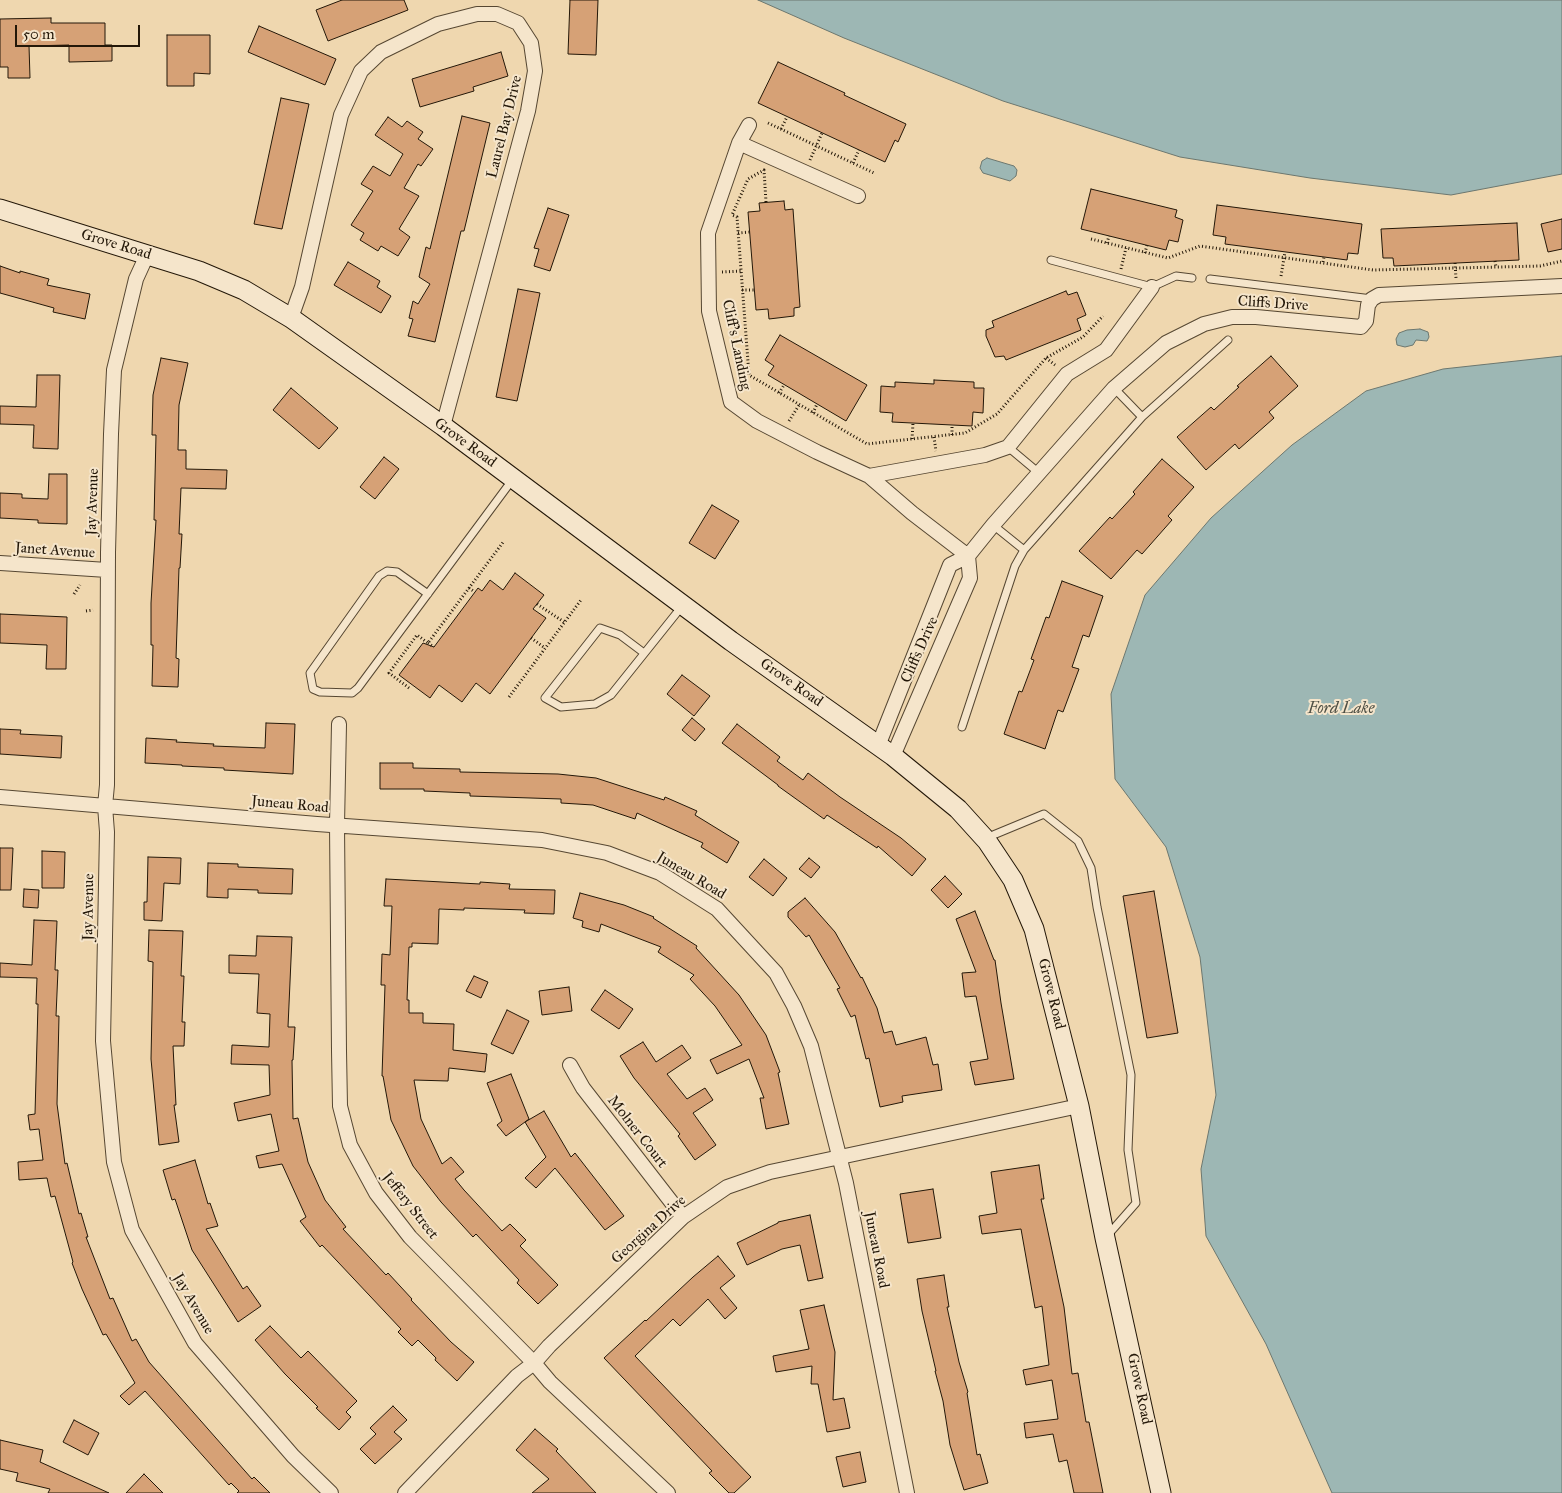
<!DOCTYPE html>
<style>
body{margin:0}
#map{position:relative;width:1562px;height:1493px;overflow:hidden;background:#efd7af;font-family:"IM FELL Great Primer",serif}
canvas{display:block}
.scale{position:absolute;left:15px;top:25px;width:125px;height:22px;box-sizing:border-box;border:2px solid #231708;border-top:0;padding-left:6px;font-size:15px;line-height:18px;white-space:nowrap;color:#231708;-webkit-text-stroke:4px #f5e5cb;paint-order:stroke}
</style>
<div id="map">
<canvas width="1562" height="1493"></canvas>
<div class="scale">50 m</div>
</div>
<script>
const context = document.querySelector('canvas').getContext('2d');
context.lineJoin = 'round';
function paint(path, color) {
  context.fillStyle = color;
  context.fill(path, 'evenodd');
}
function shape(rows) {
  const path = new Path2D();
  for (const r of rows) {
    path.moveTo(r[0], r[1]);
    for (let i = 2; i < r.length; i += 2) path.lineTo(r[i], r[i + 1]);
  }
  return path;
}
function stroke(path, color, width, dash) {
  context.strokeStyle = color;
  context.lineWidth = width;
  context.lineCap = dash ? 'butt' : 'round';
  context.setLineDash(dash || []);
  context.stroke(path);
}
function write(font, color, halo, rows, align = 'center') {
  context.font = font + ' "IM FELL Great Primer",serif';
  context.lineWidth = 4;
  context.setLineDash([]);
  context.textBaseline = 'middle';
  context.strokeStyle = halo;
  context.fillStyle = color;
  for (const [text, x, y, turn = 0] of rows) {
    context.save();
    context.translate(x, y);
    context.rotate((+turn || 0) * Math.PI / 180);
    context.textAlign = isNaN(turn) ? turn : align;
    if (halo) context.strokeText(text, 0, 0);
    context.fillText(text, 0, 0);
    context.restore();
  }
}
const water = shape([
 [758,0,1562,0,1562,174,1451,195,1310,178,1180,157,1003,101,844,38,758,0],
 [987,158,1014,166,1017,170,1016,176,1010,181,983,173,980,168,982,161,987,158],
 [1420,329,1428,332,1429,337,1427,341,1416,340,1413,345,1405,347,1397,345,1396,339,1399,333,1407,330,1420,329],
 [1562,356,1562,1493,1332,1493,1266,1344,1206,1236,1201,1169,1216,1095,1200,957,1166,847,1115,779,1111,694,1145,595,1211,518,1292,445,1366,391,1443,369,1562,356]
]);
const building = shape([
 [342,0,404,0,408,10,328,41,316,10,342,0],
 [570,0,598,0,596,55,568,54,570,0],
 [51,18,51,23,105,23,105,45,112,45,112,61,69,62,69,45,29,46,30,78,8,78,8,67,0,67,0,19,51,18],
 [259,26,336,59,325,85,248,52,259,26],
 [167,35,210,35,210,74,194,73,194,86,167,86,167,35],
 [501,52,508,76,473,87,474,91,420,107,412,79,501,52],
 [778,62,845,93,844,95,906,124,898,142,895,140,885,162,758,103,778,62],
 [281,98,309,104,282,229,254,224,281,98],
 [462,116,490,123,464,231,461,231,435,342,408,336,413,319,409,318,413,301,418,304,430,284,419,277,426,247,430,249,462,116],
 [388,117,402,127,407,121,423,132,418,139,433,149,421,166,418,164,404,188,419,196,399,229,410,237,398,256,381,246,378,251,360,240,364,233,351,225,373,191,361,184,373,166,390,176,403,154,375,135,388,117],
 [1091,189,1177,210,1175,217,1183,220,1178,242,1169,240,1166,250,1081,229,1091,189],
 [784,201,785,210,793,209,800,307,794,308,794,316,769,319,768,309,756,310,748,212,760,211,759,203,784,201],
 [1217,205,1362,224,1358,254,1348,253,1347,260,1225,244,1226,237,1213,235,1217,205],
 [548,208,569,215,550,271,534,266,539,249,534,248,548,208],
 [1562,219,1562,249,1548,252,1541,224,1562,219],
 [1517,223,1519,260,1394,266,1393,258,1383,258,1381,229,1517,223],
 [348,262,380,281,377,287,391,296,381,313,334,285,348,262],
 [0,266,20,273,20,271,49,279,47,285,90,294,85,319,53,312,54,308,0,293,0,266],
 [518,289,540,293,517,401,496,397,518,289],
 [1066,291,1068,295,1077,292,1086,315,1077,319,1081,330,1006,360,1004,356,995,357,986,336,986,330,994,327,992,321,1066,291],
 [780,335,867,385,846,421,768,375,774,366,765,360,780,335],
 [1271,356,1298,386,1269,412,1274,418,1239,449,1235,444,1206,470,1177,437,1211,407,1214,410,1239,387,1237,386,1271,356],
 [161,358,188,363,179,405,178,450,186,450,186,469,227,470,226,489,181,488,179,534,182,534,180,568,179,568,176,658,179,659,178,687,152,686,153,645,151,645,151,603,156,520,154,520,156,435,152,435,153,395,161,358],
 [37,375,60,375,58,449,33,448,34,425,0,424,0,406,36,407,37,375],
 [934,380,974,382,974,388,984,388,983,413,973,412,972,426,892,422,893,413,880,412,881,386,895,387,895,382,934,384,934,380],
 [291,388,338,428,319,449,273,410,291,388],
 [384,457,399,469,375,499,360,487,384,457],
 [1162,459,1194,487,1168,516,1172,520,1142,554,1137,550,1111,579,1079,551,1110,517,1112,519,1135,494,1133,492,1162,459],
 [49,474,67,474,67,524,38,523,38,520,0,518,0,493,22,494,22,498,48,499,49,474],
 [712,505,739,521,715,559,689,543,712,505],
 [515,573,544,595,533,609,546,618,490,694,476,683,462,702,439,685,430,698,399,675,423,643,434,647,478,588,482,591,490,580,503,590,515,573],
 [1062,581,1103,596,1089,637,1083,635,1072,667,1079,669,1063,712,1058,710,1045,749,1004,734,1019,691,1022,692,1034,660,1031,659,1046,617,1049,618,1062,581],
 [0,614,67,617,66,669,46,669,47,645,0,643,0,614],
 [682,675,710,696,694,716,667,694,682,675],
 [692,718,705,729,695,741,682,730,692,718],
 [266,723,295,724,293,774,224,770,224,768,182,766,182,765,145,763,146,738,177,740,176,742,214,744,213,746,265,748,266,723],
 [737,724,780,757,777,761,803,780,808,773,840,797,901,838,926,859,912,876,878,846,877,848,827,815,824,819,778,786,778,785,722,743,737,724],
 [0,729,21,730,20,734,62,736,61,758,0,754,0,729],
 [380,763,413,763,413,768,460,769,460,772,558,774,596,778,664,800,665,797,697,811,695,815,739,842,727,863,701,847,703,843,637,813,635,819,593,805,561,803,561,799,470,796,470,793,424,791,424,789,380,789,380,763],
 [0,848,13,848,11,890,0,890,0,848],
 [42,851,65,852,64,888,42,888,42,851],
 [148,857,181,858,180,884,164,883,162,921,144,920,144,902,147,902,148,857],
 [809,858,820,867,811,878,799,869,809,858],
 [764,859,787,878,773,896,749,877,764,859],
 [208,863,238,864,238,867,293,869,292,894,258,893,258,890,228,889,228,898,207,897,208,863],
 [945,876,962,894,948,908,931,890,945,876],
 [386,879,480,884,480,882,510,884,509,889,555,890,554,914,524,913,525,910,464,908,464,910,439,909,438,944,412,943,412,947,409,947,407,1000,409,1000,409,1013,423,1013,423,1023,454,1024,453,1050,487,1054,485,1072,449,1068,448,1081,414,1080,421,1119,442,1164,451,1157,464,1172,455,1179,464,1190,502,1231,510,1224,526,1240,520,1246,558,1285,538,1304,517,1283,519,1280,476,1234,473,1237,441,1202,413,1166,391,1120,383,1076,382,1076,385,985,381,985,382,954,390,955,392,906,384,906,386,879],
 [24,889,39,890,38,908,23,907,24,889],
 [1154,891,1178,1033,1147,1038,1123,896,1154,891],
 [580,893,624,905,654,917,653,918,697,946,696,948,739,995,766,1035,780,1072,778,1073,789,1124,766,1129,760,1098,764,1098,749,1059,717,1074,710,1060,742,1045,715,1006,690,979,694,975,658,952,661,947,601,924,599,932,582,927,583,921,573,918,580,893],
 [805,898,835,932,861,978,862,977,877,1008,884,1033,892,1031,896,1045,926,1037,933,1065,938,1064,942,1090,902,1096,903,1102,880,1107,869,1058,866,1059,855,1015,851,1017,837,989,840,988,809,935,806,937,788,917,788,912,805,898],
 [975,911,994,960,995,960,1001,1003,1014,1079,975,1085,970,1062,988,1059,976,996,965,997,962,973,976,972,956,919,975,911],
 [34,920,57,921,55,970,58,970,56,1016,59,1016,57,1104,65,1164,67,1163,79,1214,81,1213,88,1237,86,1237,110,1299,113,1298,132,1341,136,1339,149,1362,252,1479,254,1477,270,1493,237,1493,239,1491,231,1483,229,1485,145,1391,129,1405,120,1396,135,1383,106,1334,103,1335,82,1289,72,1263,73,1262,55,1196,51,1197,47,1178,19,1180,18,1162,43,1160,39,1129,30,1130,28,1115,35,1114,38,1004,36,1004,37,978,0,977,0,963,32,965,34,920],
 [149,930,183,931,181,976,184,976,182,1022,185,1022,184,1046,173,1046,176,1105,174,1105,179,1142,159,1145,151,1059,153,962,148,961,149,930],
 [257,936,292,937,288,1027,295,1027,293,1060,292,1060,293,1119,298,1118,308,1162,325,1200,346,1227,343,1229,386,1275,388,1273,412,1299,411,1300,451,1342,474,1362,457,1381,435,1360,436,1358,418,1340,412,1346,398,1332,401,1329,322,1245,320,1247,300,1221,306,1217,282,1164,259,1168,256,1156,279,1151,271,1114,238,1121,234,1103,270,1095,269,1065,231,1064,232,1045,269,1047,270,1014,257,1013,259,974,229,973,229,955,256,956,257,936],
 [474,976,488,982,481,998,466,991,474,976],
 [569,987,572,1011,542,1015,539,991,569,987],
 [605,990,633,1009,619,1029,591,1010,605,990],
 [507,1010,529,1021,513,1054,491,1044,507,1010],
 [643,1042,656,1062,682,1045,691,1058,667,1074,687,1099,705,1088,713,1100,693,1113,716,1145,695,1160,678,1136,680,1134,634,1078,620,1056,643,1042],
 [511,1074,529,1119,506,1136,497,1125,502,1121,487,1083,511,1074],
 [544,1111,571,1157,575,1153,624,1216,605,1230,555,1168,536,1188,525,1178,546,1157,525,1122,544,1111],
 [195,1160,208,1204,210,1203,218,1226,206,1229,243,1289,247,1286,261,1306,238,1322,192,1250,175,1199,172,1200,163,1170,195,1160],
 [1039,1165,1044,1199,1041,1199,1064,1307,1072,1374,1078,1373,1086,1422,1089,1422,1103,1493,1074,1493,1067,1460,1059,1462,1053,1434,1026,1438,1024,1423,1058,1419,1052,1380,1026,1385,1023,1370,1049,1365,1042,1306,1035,1308,1021,1229,982,1234,979,1216,997,1213,991,1172,1039,1165],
 [933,1189,941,1238,908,1243,900,1194,933,1189],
 [810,1215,823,1278,808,1281,800,1245,782,1249,747,1265,737,1243,778,1223,778,1222,810,1215],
 [718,1256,735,1276,720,1288,737,1308,725,1319,708,1299,680,1326,673,1319,635,1356,751,1477,734,1493,729,1493,709,1473,712,1471,604,1358,645,1320,646,1321,693,1277,718,1256],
 [944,1275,949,1307,947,1307,959,1362,968,1392,967,1393,977,1455,980,1454,988,1483,964,1490,950,1445,943,1401,935,1371,936,1371,922,1311,917,1279,944,1275],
 [824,1305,835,1352,833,1400,844,1398,850,1428,827,1432,818,1384,811,1384,812,1366,776,1372,773,1356,809,1349,800,1310,824,1305],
 [270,1326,301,1358,308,1351,357,1401,346,1412,351,1417,339,1430,316,1408,318,1407,285,1374,255,1340,270,1326],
 [393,1406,407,1420,394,1432,402,1439,375,1464,360,1449,376,1434,370,1428,393,1406],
 [74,1420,99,1433,88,1455,63,1442,74,1420],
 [535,1429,558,1449,556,1451,596,1493,532,1493,549,1479,516,1450,535,1429],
 [0,1440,43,1450,40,1462,109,1493,48,1493,50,1489,16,1481,18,1473,0,1469,0,1440],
 [860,1452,866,1482,843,1487,836,1457,860,1452],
 [144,1474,163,1493,126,1493,144,1474]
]);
const path = shape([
 [768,123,874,173],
 [781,129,787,117],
 [810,160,822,133],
 [853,163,859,150],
 [766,202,764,170,748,179,732,215,737,217,749,375,867,444,965,433,997,414,1046,358,1083,337,1103,316],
 [738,233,750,232],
 [1091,239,1168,258,1200,246,1373,270,1540,266,1562,261],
 [1107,243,1109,236],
 [1145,253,1147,245],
 [1495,261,1496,267],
 [1323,262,1324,257],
 [1455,263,1456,278],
 [1121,269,1126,248],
 [722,272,741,271],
 [1281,276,1285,252],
 [742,290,755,290],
 [1046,358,1055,365],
 [779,393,784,385],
 [813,413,817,404],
 [789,421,799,405],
 [952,435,952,425],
 [934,437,936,451],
 [912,439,913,423],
 [469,588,475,592],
 [74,594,80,585],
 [537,604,564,622],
 [86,611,93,610],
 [531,638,545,648],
 [428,643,434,647],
 [409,688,389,673,417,635,428,643,504,541],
 [509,697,581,600]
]);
const lane = shape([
 [1051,260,1152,287,1176,276,1192,278],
 [1210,279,1372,299],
 [1114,388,1142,417],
 [1008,447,1039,473],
 [993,525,1024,550],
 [428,594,397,572,387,571,379,576,310,673,313,689,320,692,352,693,358,688,513,479],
 [644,653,620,635,600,628,545,698,561,707,595,704,611,695,683,605],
 [962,727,1015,566,1024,550,1142,417,1228,340],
 [986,838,1044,814,1078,841,1091,868,1097,907,1131,1075,1128,1150,1136,1203,1107,1236]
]);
const street = shape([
 [749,125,739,143,708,233,709,311,731,402,757,421,817,452,869,476,912,513,968,556],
 [739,143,858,196],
 [147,255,136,279,114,370,111,434,108,553,107,785,105,806,107,832,103,1041,114,1162,132,1230,195,1343,293,1456,331,1493],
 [291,318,302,287,341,115,361,71,381,52,438,24,477,14,497,14,518,23,531,43,535,71,528,111,443,426],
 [869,476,985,455,1008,447,1067,374,1106,350,1152,287],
 [0,563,107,570],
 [339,724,337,825,339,1051,340,1106,350,1145,376,1193,410,1237,534,1363,550,1382,668,1493],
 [878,746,950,565,968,556,993,525,1114,388,1166,343,1204,324,1232,317,1256,317,1361,327,1366,321,1368,305,1372,299,1379,295,1562,286],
 [893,756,970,578,968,556],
 [0,797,317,824,542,840,607,853,660,873,717,909,776,973,794,1006,811,1046,846,1183,907,1493],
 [570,1065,583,1088,683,1217],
 [405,1493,517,1376,534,1363,549,1346,683,1217,727,1187,770,1172,1079,1106]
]);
const secondary = shape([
 [0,209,199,271,244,290,291,318,443,426,731,641,893,756,958,809,987,841,1013,880,1034,929,1079,1106,1105,1238,1161,1493]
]);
const streetNames = [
 ["Laurel Bay Drive",505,127,-76],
 ["Grove Road",116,245,17],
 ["Cliffs Drive",1273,304,4],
 ["Cliff's Landing",736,345,78],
 ["Grove Road",465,443,36],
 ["Jay Avenue",93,502,-88],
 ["Janet Avenue",55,551,4],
 ["Cliffs Drive",920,650,-66],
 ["Grove Road",791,683,35],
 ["Juneau Road",290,805,5],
 ["Juneau Road",691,876,31],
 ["Jay Avenue",89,907,-89],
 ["Grove Road",1051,994,76],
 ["Molner Court",637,1132,52],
 ["Jeffery Street",410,1206,52],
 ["Georgina Drive",649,1230,-42],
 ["Juneau Road",876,1250,79],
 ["Jay Avenue",193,1304,60],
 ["Grove Road",1139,1389,78]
];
const waterNames = [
 ["Ford Lake",1341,709]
];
paint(water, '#9db7b4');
stroke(water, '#6c776f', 1);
paint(building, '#d6a176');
stroke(building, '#231708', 1);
stroke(lane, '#564732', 9);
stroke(street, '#564732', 16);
stroke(secondary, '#231708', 21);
stroke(path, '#231708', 3, [1, 2.5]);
stroke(lane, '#f5e5cb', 7);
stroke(street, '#f5e5cb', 14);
stroke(secondary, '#f5e5cb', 19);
write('15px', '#231708', '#f5e5cb', streetNames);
write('italic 16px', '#4e4f44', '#f5e5cb', waterNames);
</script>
